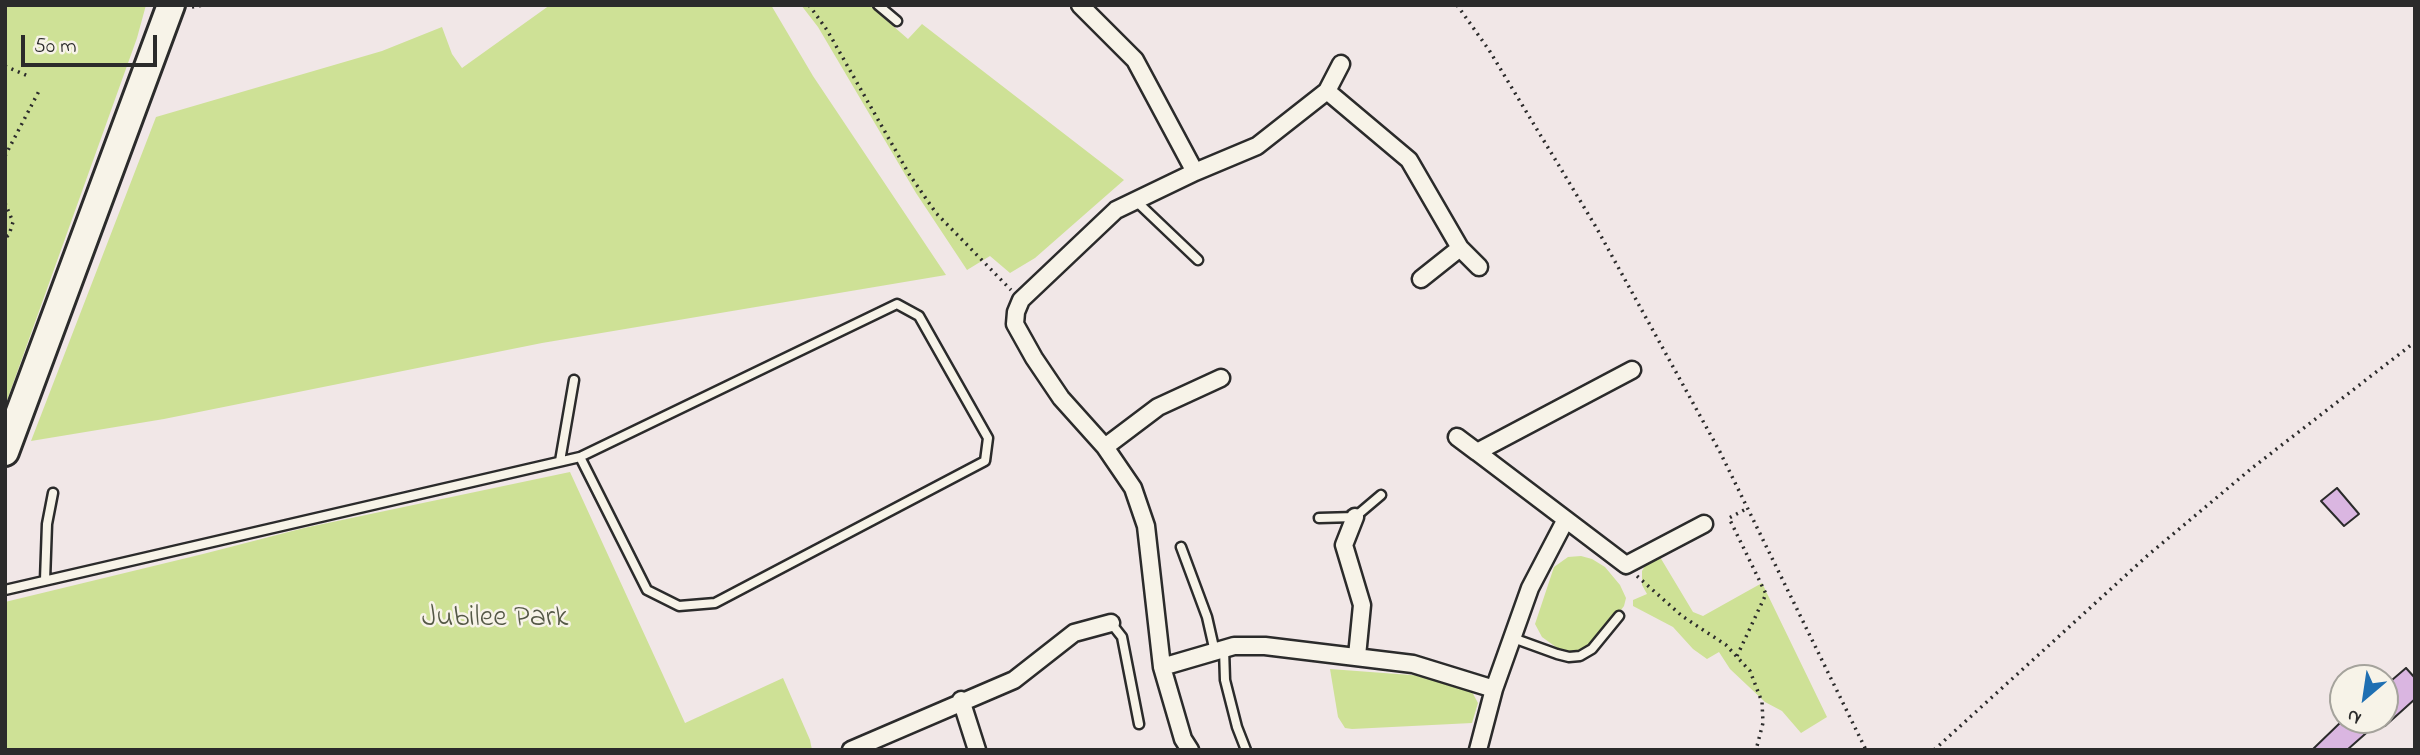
<!DOCTYPE html>
<style>
body{margin:0}
#map{position:relative;width:2420px;height:755px;overflow:hidden;background:#f1e7e7;font-family:"Indie Flower",sans-serif}
canvas{display:block}
.frame{position:absolute;inset:0;border:7px solid #2b2b2b;pointer-events:none}
.north{position:absolute;left:2329px;top:664px;width:70px;height:70px;box-sizing:border-box;background:#f7f3e8;border:2px solid #a5a39c;border-radius:50%;rotate:209deg;font-size:19px;font-weight:700;line-height:28px;text-align:center;color:#2b2b2b}
.north::after{content:'';display:block;margin:auto;width:24px;height:32px;background:#1f6fb2;clip-path:polygon(50% 0,100% 100%,50% 72%,0 100%)}
.scale{position:absolute;left:21px;top:35px;width:136px;height:32px;box-sizing:border-box;border:4px solid #2b2b2b;border-top:0;padding-left:9px;font-size:21px;line-height:24px;white-space:nowrap;color:#2b2b2b;-webkit-text-stroke:5px #f7f3e8;paint-order:stroke}
</style>
<div id="map">
<canvas width="2420" height="755"></canvas>
<div class="frame"></div>
<div class="north">N</div>
<div class="scale">50 m</div>
</div>
<script>
const context = document.querySelector('canvas').getContext('2d');
context.lineJoin = 'round';
function paint(path, color) {
  context.fillStyle = color;
  context.fill(path, 'evenodd');
}
function shape(rows) {
  const path = new Path2D();
  for (const r of rows) {
    path.moveTo(r[0], r[1]);
    for (let i = 2; i < r.length; i += 2) path.lineTo(r[i], r[i + 1]);
  }
  return path;
}
function stroke(path, color, width, dash) {
  context.strokeStyle = color;
  context.lineWidth = width;
  context.lineCap = dash ? 'butt' : 'round';
  context.setLineDash(dash || []);
  context.stroke(path);
}
function write(font, color, halo, rows, align = 'center') {
  context.font = font + ' "Indie Flower",sans-serif';
  context.lineWidth = 5;
  context.setLineDash([]);
  context.textBaseline = 'middle';
  context.strokeStyle = halo;
  context.fillStyle = color;
  for (const [text, x, y, turn = 0] of rows) {
    context.save();
    context.translate(x, y);
    context.rotate((+turn || 0) * Math.PI / 180);
    context.textAlign = isNaN(turn) ? turn : align;
    if (halo) context.strokeText(text, 0, 0);
    context.fillText(text, 0, 0);
    context.restore();
  }
}
const green = shape([
 [5,5,146,5,137,38,5,406],
 [550,5,771,5,813,76,946,275,542,343,164,419,31,441,156,117,382,51,442,27,452,54,462,68],
 [801,5,869,5,908,39,922,24,1124,180,1035,258,1010,273,990,256,967,270,916,193,818,27],
 [570,472,685,723,783,678,810,740,812,750,5,750,5,602,203,554,304,528],
 [1581,556,1592,559,1605,567,1620,585,1626,598,1624,606,1597,642,1584,652,1567,655,1542,637,1535,624,1554,567,1568,557],
 [1660,557,1693,612,1703,616,1762,583,1827,717,1801,733,1782,711,1765,702,1730,669,1719,652,1707,659,1693,649,1673,627,1633,606,1633,600,1647,594,1642,585,1642,571,1645,566],
 [1330,669,1424,676,1471,690,1478,703,1472,723,1352,729,1345,728,1338,717]
]);
const building = shape([
 [2337,488,2359,514,2344,526,2321,501,2337,488],
 [2406,668,2415,678,2415,699,2385,726,2385,686,2406,668],
 [2343,720,2381,720,2347,750,2312,750,2343,720]
]);
const path = shape([
 [809,5,827,30,909,174,936,213,1011,290],
 [1457,5,1489,50,1596,227,1720,452,1866,750],
 [192,7,204,5],
 [5,66,28,76],
 [5,156,39,91],
 [5,203,13,222,9,235,5,238],
 [1637,576,1682,616,1726,645,1750,671,1762,702,1763,723,1756,750],
 [1737,656,1766,594,1729,518,1748,508],
 [1934,750,2147,556,2252,468,2415,342]
]);
const service = shape([
 [878,5,897,21],
 [1135,200,1198,260],
 [560,461,574,380],
 [1319,518,1355,517,1381,495],
 [1181,547,1207,617,1215,652],
 [45,580,47,524,53,493],
 [5,590,580,457,897,304,919,316,988,438,985,461,715,603,679,606,647,590,580,457],
 [1111,623,1122,637,1139,724],
 [1513,638,1557,654,1569,657,1580,656,1592,649,1619,616],
 [1224,649,1225,680,1237,727,1246,750]
]);
const minor = shape([
 [1080,5,1135,60,1195,172],
 [1327,91,1409,160,1460,248,1421,279],
 [1460,248,1479,267],
 [1632,370,1477,452,1626,565,1704,524],
 [1457,437,1477,452],
 [1105,447,1158,407,1221,378],
 [1355,517,1344,545,1362,605,1357,656],
 [1162,667,1234,646,1265,646,1413,664,1494,689],
 [961,700,977,750],
 [851,750,1014,680,1074,633,1111,623],
 [1190,750,1183,739,1162,667,1146,526,1133,488,1105,447,1061,398,1034,358,1015,324,1016,312,1021,300,1116,210,1195,172,1257,146,1327,91,1341,64],
 [1478,750,1494,689,1530,588,1565,521]
]);
const primary = shape([
 [5,452,171,5]
]);
const parkNames = [
 ["Jubilee Park",495,620]
];
paint(green, '#cee196');
paint(building, '#dab6e1');
stroke(building, '#2b2b2b', 2);
stroke(service, '#2b2b2b', 13);
stroke(minor, '#2b2b2b', 21);
stroke(primary, '#2b2b2b', 32);
stroke(path, '#2b2b2b', 3.5, [2, 5]);
stroke(service, '#f7f3e8', 8);
stroke(minor, '#f7f3e8', 16);
stroke(primary, '#f7f3e8', 26);
write('30px', '#545846', '#f7f3e8', parkNames);
</script>
